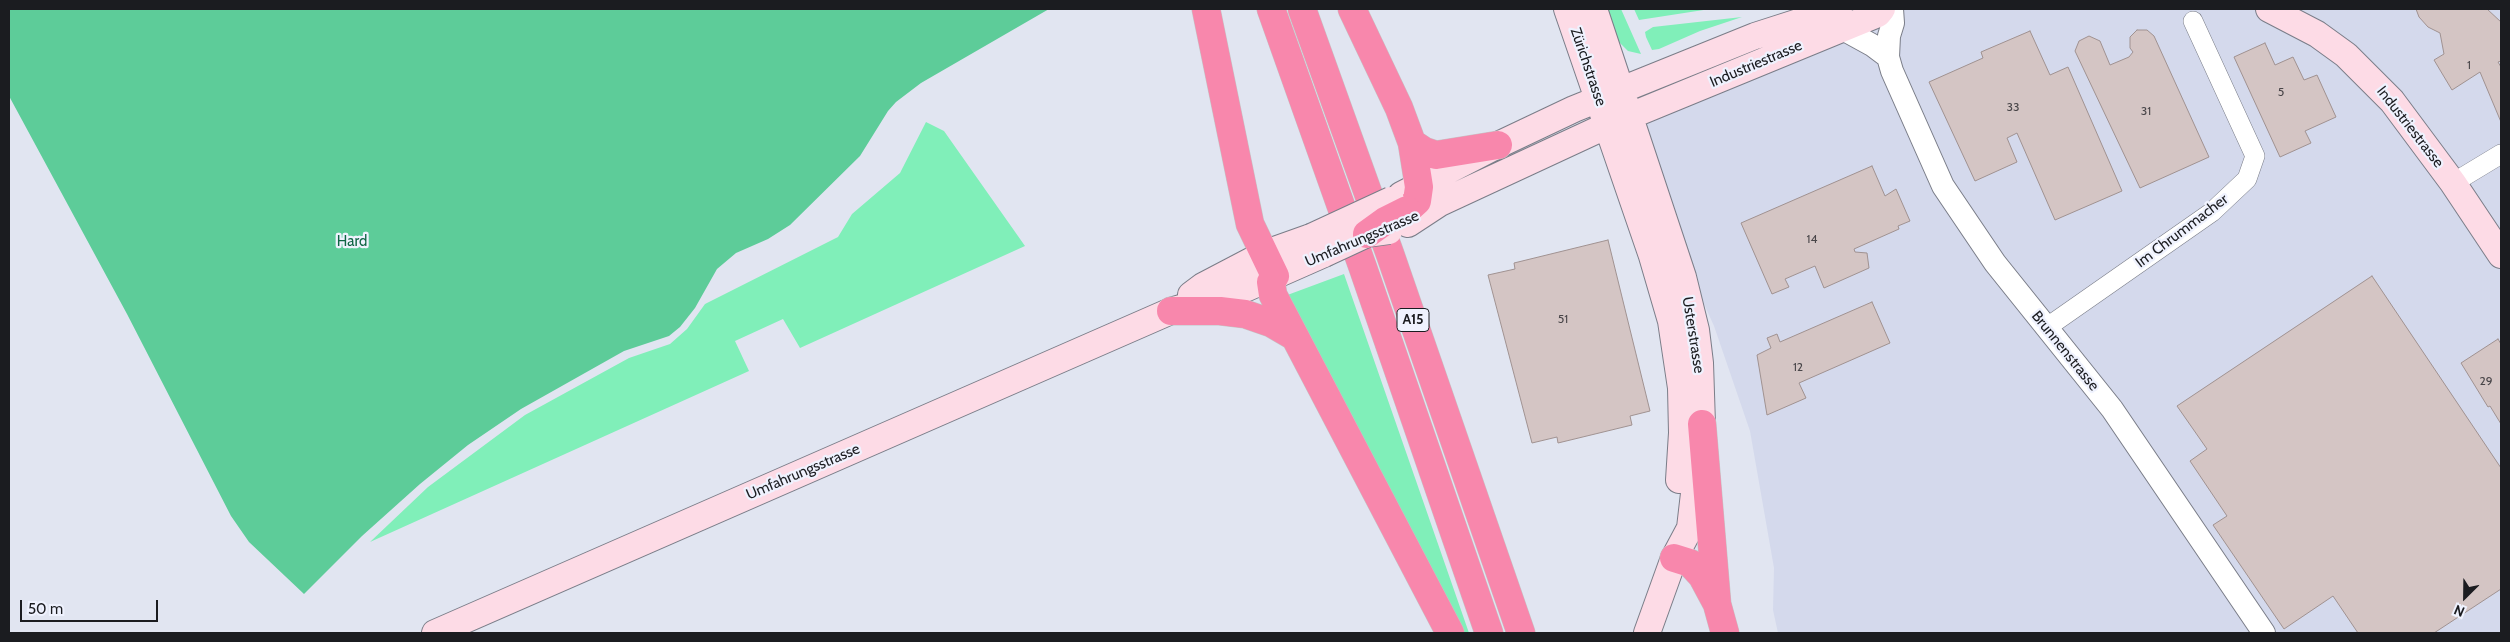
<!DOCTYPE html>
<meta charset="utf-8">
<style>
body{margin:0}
#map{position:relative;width:2510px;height:642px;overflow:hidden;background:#e1e5f1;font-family:Cabin,sans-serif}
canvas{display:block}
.frame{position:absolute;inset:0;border:10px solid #1b1c20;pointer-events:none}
.north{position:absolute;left:2440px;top:572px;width:50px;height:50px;-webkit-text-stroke:4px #eff2fe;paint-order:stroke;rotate:203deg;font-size:14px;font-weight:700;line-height:20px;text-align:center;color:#1b1c20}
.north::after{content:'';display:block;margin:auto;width:18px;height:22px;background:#1b1c20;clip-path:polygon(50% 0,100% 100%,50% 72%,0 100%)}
.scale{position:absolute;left:20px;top:600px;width:138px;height:22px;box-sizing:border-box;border:2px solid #1b1c20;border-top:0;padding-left:6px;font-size:15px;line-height:18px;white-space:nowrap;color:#1b1c20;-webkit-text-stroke:4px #eff2fe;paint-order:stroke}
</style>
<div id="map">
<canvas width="2510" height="642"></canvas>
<div class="frame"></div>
<div class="north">N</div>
<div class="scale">50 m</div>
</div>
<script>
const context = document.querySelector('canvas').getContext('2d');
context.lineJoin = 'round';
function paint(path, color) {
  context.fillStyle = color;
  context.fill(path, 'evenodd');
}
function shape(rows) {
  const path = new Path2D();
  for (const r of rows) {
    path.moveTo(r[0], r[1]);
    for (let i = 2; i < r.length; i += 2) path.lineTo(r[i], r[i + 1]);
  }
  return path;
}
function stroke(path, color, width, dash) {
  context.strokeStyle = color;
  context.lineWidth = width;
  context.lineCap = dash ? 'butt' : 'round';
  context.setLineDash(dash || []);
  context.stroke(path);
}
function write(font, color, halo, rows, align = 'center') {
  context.font = font + ' Cabin,sans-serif';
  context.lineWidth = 4.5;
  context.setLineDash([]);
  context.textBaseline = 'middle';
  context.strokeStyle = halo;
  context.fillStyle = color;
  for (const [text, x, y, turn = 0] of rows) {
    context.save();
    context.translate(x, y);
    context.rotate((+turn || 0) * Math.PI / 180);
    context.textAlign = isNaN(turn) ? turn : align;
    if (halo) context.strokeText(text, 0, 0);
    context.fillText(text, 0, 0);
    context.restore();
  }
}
const built = shape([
 [1870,9,2501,9,2501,633,1778,633,1773,610,1774,568,1750,431,1714,326,1659,204,1629,117]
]);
const green = shape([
 [1604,9,1621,9,1641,54,1628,51,1619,42,1611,28],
 [1634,9,1710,9,1639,20],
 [1742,17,1700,31,1659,49,1652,50,1646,37,1645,32,1653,27],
 [926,122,944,131,1025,246,800,348,783,319,735,341,749,371,370,542,428,487,525,415,629,358,670,344,687,329,705,304,838,237,852,214,900,173],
 [1344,274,1469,633,1459,633,1282,297]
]);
const forest = shape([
 [9,9,1049,9,921,83,896,102,888,111,860,156,790,225,768,239,736,253,717,269,695,308,680,327,669,336,624,351,521,409,468,445,420,484,362,536,304,594,249,542,231,516,127,314,9,96]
]);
const building = shape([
 [2416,9,2487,9,2501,22,2501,61,2498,62,2501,67,2501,122,2480,72,2452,90,2434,60,2444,54,2440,33,2428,27,2419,17,2416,9],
 [2137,30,2147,30,2154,36,2209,157,2140,188,2075,51,2079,41,2089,36,2100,41,2110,65,2129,57,2133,52,2130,48,2130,37,2137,30],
 [2030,31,2050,75,2068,67,2122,191,2055,220,2017,133,2007,138,2017,162,1975,181,1929,82,1983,58,1981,52,2030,31],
 [2265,43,2275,65,2293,57,2304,80,2317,75,2336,117,2305,131,2311,143,2280,157,2234,57,2265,43],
 [1872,166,1885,196,1896,189,1910,221,1898,226,1899,229,1854,249,1855,252,1867,253,1869,268,1824,288,1815,266,1785,279,1789,287,1772,294,1741,223,1872,166],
 [1608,240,1650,411,1630,416,1632,425,1558,443,1557,437,1532,443,1488,275,1515,269,1514,263,1608,240],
 [2372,276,2501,468,2501,589,2434,633,2358,633,2333,596,2284,629,2213,525,2227,516,2190,461,2207,449,2177,406,2372,276],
 [1872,302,1890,343,1799,383,1806,398,1767,415,1757,355,1771,348,1767,338,1777,334,1780,342,1872,302],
 [2498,339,2501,344,2501,424,2490,406,2488,407,2461,363,2498,339]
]);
const minor = shape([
 [2453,183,2501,154],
 [2046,328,2212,212,2247,179,2255,156,2193,21]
]);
const tertiary = shape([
 [1892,9,1893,23,1889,36,1888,57,1892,71,1943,186,1995,263,2112,409,2264,633],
 [1841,28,1872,45,1888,57]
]);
const secondary = shape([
 [1567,9,1652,256,1671,321,1681,388,1682,433,1679,480],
 [1594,9,1683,277,1696,330,1700,363,1702,424,1690,528,1674,558,1647,633],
 [2269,9,2317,34,2346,55,2392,101,2453,183,2501,255],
 [1401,195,1498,145,1574,109,1755,36,1839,9],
 [1408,224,1440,203,1608,125,1878,14,1882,9],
 [1191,295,1203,286,1266,253,1311,237],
 [435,633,1171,311,1247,288,1324,254]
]);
const motorway = shape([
 [1206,9,1250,224,1275,276,1271,282,1273,295,1450,633],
 [1271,9,1363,268,1489,633],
 [1302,9,1390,254,1521,633],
 [1352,9,1399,108,1412,143,1419,187,1417,201,1407,210],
 [1412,143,1424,151,1436,155,1498,145],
 [1171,311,1220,311,1245,314,1271,323,1295,337],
 [1702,424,1717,604],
 [1674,558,1690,563,1702,576,1717,604,1725,633]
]);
const secondaryBridge = shape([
 [1311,237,1391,200],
 [1324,254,1367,234,1389,231]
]);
const motorwayBridge = shape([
 [1367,234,1385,221,1407,210]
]);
const numberNames = [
 ["1",2469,65],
 ["5",2281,92],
 ["33",2013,107],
 ["31",2146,111],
 ["14",1812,239],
 ["51",1563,319],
 ["12",1798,367],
 ["29",2486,381]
];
const shields = [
 [1413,320,32]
];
const shieldNames = [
 ["A15",1413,320]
];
const streetNames = [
 ["Industriestrasse",1756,64,-23],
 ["Zürichstrasse",1588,67,71],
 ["Industriestrasse",2410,127,52],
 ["Im Chrummacher",2182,231,-37],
 ["Umfahrungsstrasse",1362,239,-23],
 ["Usterstrasse",1693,335,81],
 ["Brunnenstrasse",2065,351,51],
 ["Umfahrungsstrasse",803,472,-23]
];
const parkNames = [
 ["Hard",352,242]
];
paint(built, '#d4d9ec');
paint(green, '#80efb9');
paint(forest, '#5dcc99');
paint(building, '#d4c5c4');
stroke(building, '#a09291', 1);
stroke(minor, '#7a7d88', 20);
stroke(tertiary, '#7a7d88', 24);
stroke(secondary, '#7a7d88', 28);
stroke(motorway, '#c4c4c5', 29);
stroke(minor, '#fff', 19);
stroke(tertiary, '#fff', 22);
stroke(secondary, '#fddbe6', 26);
stroke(motorway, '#f887ac', 28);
stroke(secondaryBridge, '#7a7d88', 28, []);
stroke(motorwayBridge, '#c4c4c5', 29, []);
stroke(secondaryBridge, '#fddbe6', 26);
stroke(motorwayBridge, '#f887ac', 28);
write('12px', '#494649', null, numberNames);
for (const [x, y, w] of shields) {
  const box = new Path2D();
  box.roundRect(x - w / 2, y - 11.5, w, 23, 4);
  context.fillStyle = '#eff2fe';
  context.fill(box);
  stroke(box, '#1b1c20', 1);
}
write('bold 14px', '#1b1c20', null, shieldNames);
write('15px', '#1b1c20', '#eff2fe', streetNames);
write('15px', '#0f6544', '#eff2fe', parkNames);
</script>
